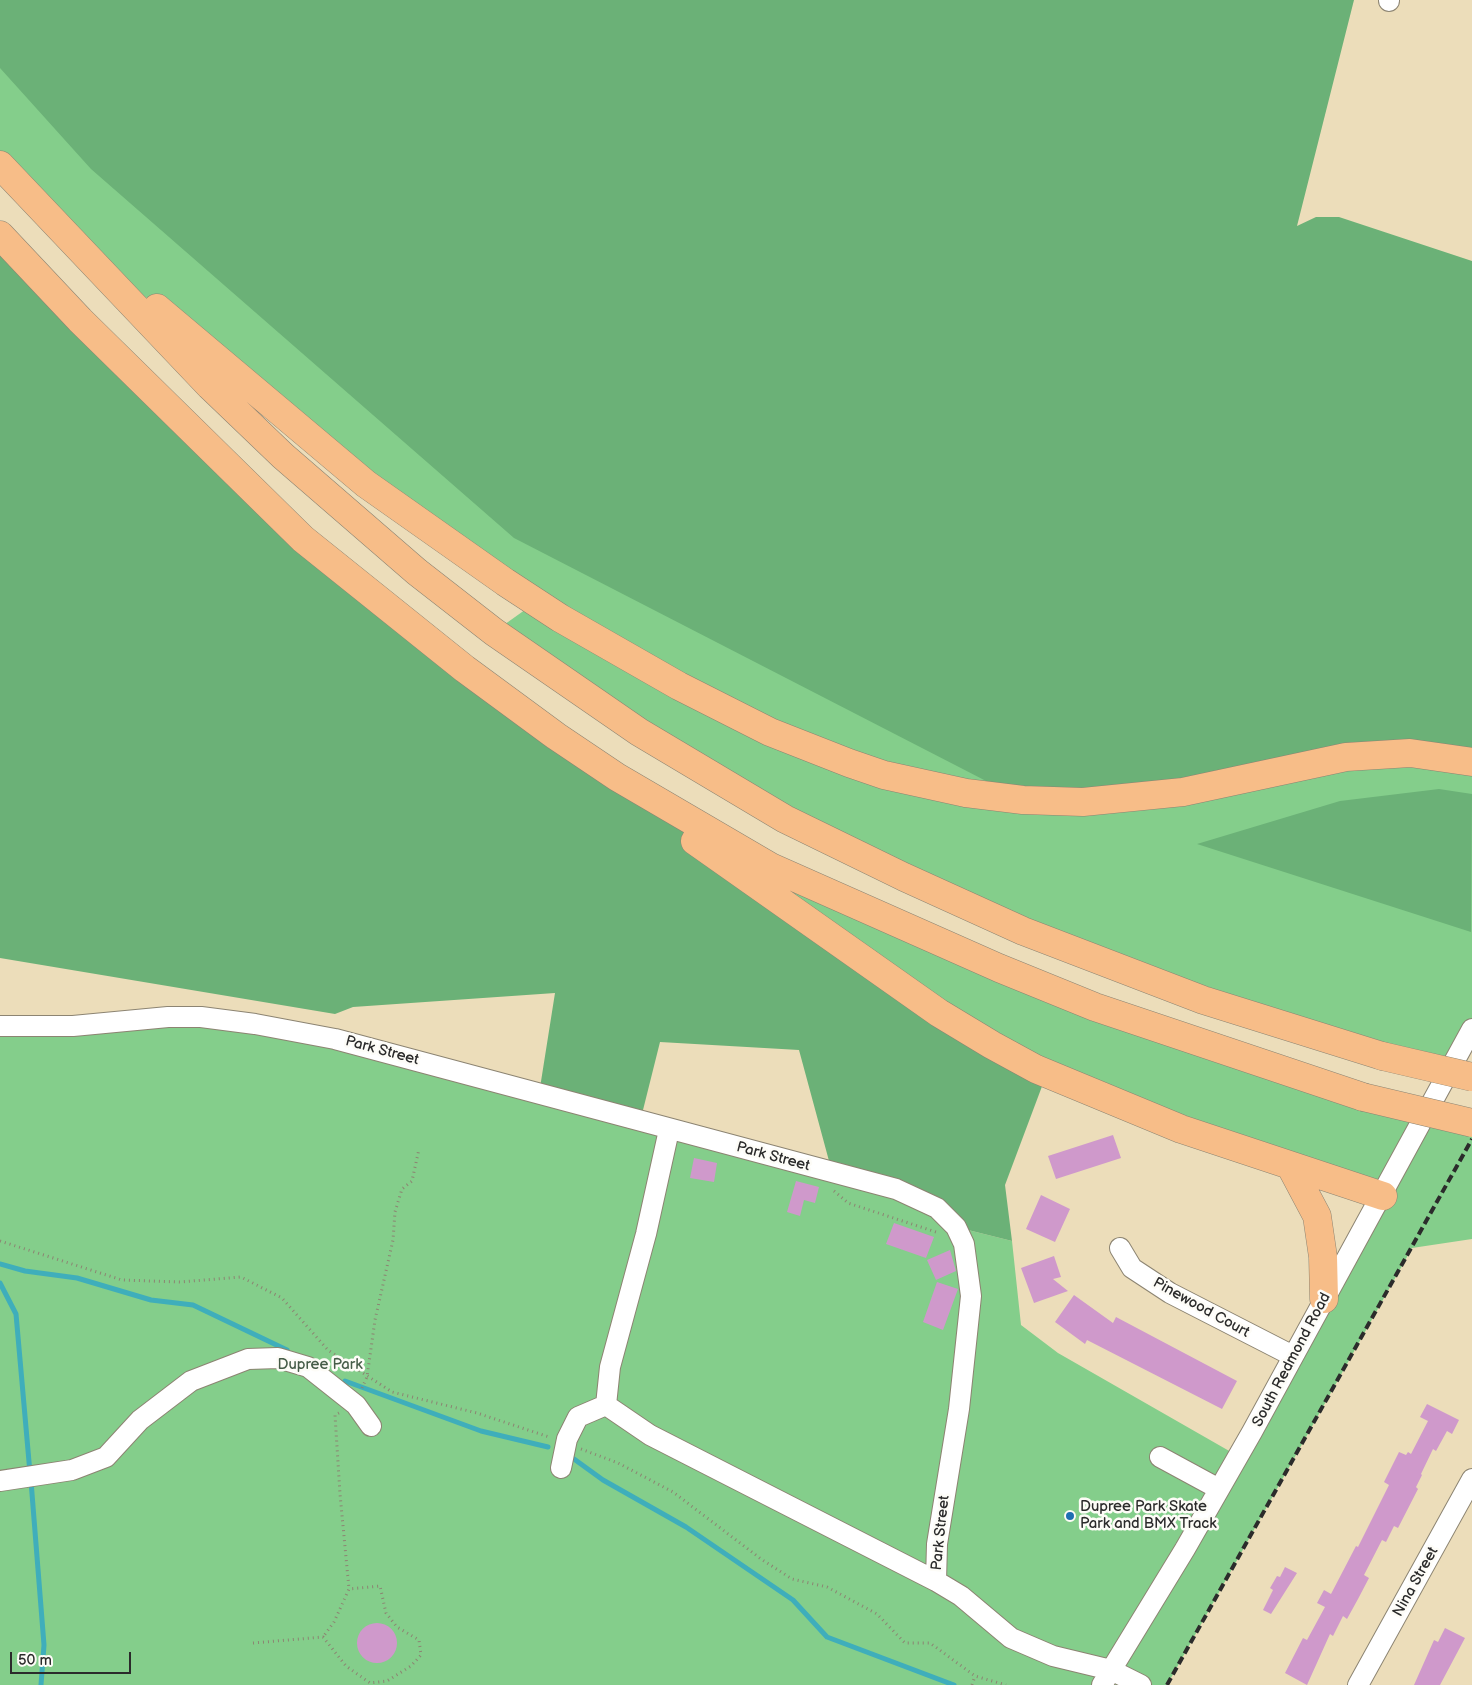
<!DOCTYPE html>
<style>
body{margin:0}
#map{position:relative;width:1472px;height:1685px;overflow:hidden;background:#ecddba;font-family:"Balsamiq Sans",sans-serif}
canvas{display:block}
.scale{position:absolute;left:10px;top:1652px;width:121px;height:22px;box-sizing:border-box;border:2px solid #2b2b2b;border-top:0;padding-left:6px;font-size:15px;line-height:18px;white-space:nowrap;color:#2b2b2b;-webkit-text-stroke:4px #fdfcf7;paint-order:stroke}
</style>
<div id="map">
<canvas width="1472" height="1685"></canvas>
<div class="scale">50 m</div>
</div>
<script>
const context = document.querySelector('canvas').getContext('2d');
context.lineJoin = 'round';
function paint(path, color) {
  context.fillStyle = color;
  context.fill(path, 'evenodd');
}
function shape(rows) {
  const path = new Path2D();
  for (const r of rows) {
    if (r.length === 3) {
      path.moveTo(r[0] + r[2], r[1]);
      path.arc(r[0], r[1], r[2], 0, 2 * Math.PI);
      continue;
    }
    path.moveTo(r[0], r[1]);
    for (let i = 2; i < r.length; i += 2) path.lineTo(r[i], r[i + 1]);
  }
  return path;
}
function stroke(path, color, width, dash) {
  context.strokeStyle = color;
  context.lineWidth = width;
  context.lineCap = dash ? 'butt' : 'round';
  context.setLineDash(dash || []);
  context.stroke(path);
}
function write(font, color, halo, rows, align = 'center') {
  context.font = font + ' "Balsamiq Sans",sans-serif';
  context.lineWidth = 5;
  context.setLineDash([]);
  context.textBaseline = 'middle';
  context.strokeStyle = halo;
  context.fillStyle = color;
  for (const [text, x, y, turn = 0] of rows) {
    context.save();
    context.translate(x, y);
    context.rotate((+turn || 0) * Math.PI / 180);
    context.textAlign = isNaN(turn) ? turn : align;
    if (halo) context.strokeText(text, 0, 0);
    context.fillText(text, 0, 0);
    context.restore();
  }
}
const green = shape([
 [0,28,1346,757,1472,762,1472,1029,1448,1073,1382,1056,904,877,494,632,536,602,66,235,0,165],
 [706,850,999,968,1472,1123,1472,1239,1412,1248,1167,1685,0,1685,0,1026,255,1024,896,1189,956,1227,1012,1241,1021,1325,1058,1353,1238,1456,1382,1197,1036,1069]
]);
const forest = shape([
 [0,0,1354,0,1297,226,1316,217,1339,217,1472,261,1472,762,1461,759,1023,800,514,538,91,169,0,68],
 [0,235,391,611,1047,1073,1005,1185,1012,1241,956,1227,949,1218,832,1172,799,1050,660,1042,640,1122,539,1094,555,993,353,1007,335,1014,0,958],
 [1439,789,1472,794,1471,932,1197,844,1340,801]
]);
const stream = shape([
 [0,1264,25,1271,77,1278,151,1300,193,1305,287,1350],
 [0,1283,16,1314,30,1473],
 [345,1381,481,1431,548,1447],
 [574,1459,603,1480,686,1527,793,1600,827,1637,954,1685],
 [31,1481,44,1645,41,1685]
]);
const building = shape([
 [1113,1135,1121,1158,1056,1179,1048,1156],
 [694,1158,717,1163,714,1182,690,1178],
 [796,1181,819,1187,815,1203,804,1200,800,1216,787,1212],
 [1041,1195,1070,1209,1055,1242,1026,1229],
 [894,1223,934,1237,926,1258,886,1244],
 [950,1250,956,1271,936,1280,927,1260],
 [1054,1256,1061,1277,1053,1279,1068,1291,1034,1303,1021,1268],
 [937,1282,958,1289,943,1330,923,1322],
 [1074,1295,1113,1323,1116,1317,1237,1381,1222,1409,1087,1340,1085,1344,1055,1322],
 [1427,1404,1459,1420,1452,1434,1447,1431,1436,1451,1433,1449,1421,1474,1422,1475,1416,1487,1418,1489,1398,1528,1394,1526,1386,1542,1382,1540,1364,1575,1369,1578,1358,1599,1347,1619,1343,1616,1333,1636,1330,1634,1307,1685,1285,1673,1303,1638,1307,1640,1325,1607,1317,1603,1324,1590,1331,1594,1356,1546,1358,1547,1389,1485,1384,1482,1399,1452,1406,1455,1408,1452,1411,1454,1428,1421,1420,1417],
 [1285,1567,1297,1573,1271,1614,1263,1610,1273,1590,1270,1588,1277,1576,1280,1577],
 [377,1643,20],
 [1445,1628,1465,1638,1440,1685,1414,1685,1434,1640,1438,1642]
]);
const path = shape([
 [834,1191,848,1203,936,1232],
 [0,1241,122,1280,180,1282,241,1277,282,1298,328,1350,392,1392,477,1413,549,1437],
 [362,1388,367,1377,375,1320,393,1240,395,1212,402,1189,412,1181,419,1149],
 [339,1413,335,1415,340,1494,349,1589],
 [581,1449,618,1463,673,1492,761,1559,792,1579,827,1587,877,1614,905,1643,930,1643,975,1676,1006,1685],
 [253,1643,323,1637,346,1666,370,1683,387,1681,411,1666,421,1655,419,1640,397,1627,386,1613,380,1586,349,1589,334,1622,323,1637],
 [972,1685,975,1676]
]);
const minor = shape([
 [1389,1,1389,0],
 [0,1026,73,1026,168,1017,201,1017,255,1024,335,1039,896,1189,937,1208,956,1227,964,1244,971,1296,959,1409,937,1544,936,1581,961,1596,1011,1638,1053,1656,1111,1670,1141,1685],
 [669,1130,646,1234,610,1367,606,1405,650,1435,936,1581],
 [1120,1248,1132,1268,1170,1293,1293,1356],
 [1160,1457,1219,1489],
 [561,1468,567,1439,578,1417,606,1405],
 [0,1481,72,1470,106,1457,140,1420,191,1381,248,1359,278,1358,308,1367,356,1405,371,1426],
 [1102,1685,1185,1549,1252,1432,1472,1029],
 [1358,1685,1472,1479]
]);
const highway = shape([
 [0,165,210,386,283,456,417,572,494,632,639,732,785,819,904,877,1023,931,1203,1000,1382,1056],
 [0,235,80,320,303,539,465,669,556,736,617,777,771,867,999,968,1095,1007,1363,1097],
 [157,308,366,484,505,582,560,618,679,686,770,732,849,763,884,775,966,793,1023,800,1083,802,1183,792,1346,757,1410,753,1472,762],
 [695,841,939,1013,992,1045,1036,1069,1181,1129,1383,1196],
 [1291,1167,1317,1216,1323,1257,1324,1299]
]);
const rail = shape([
 [1167,1685,1472,1139]
]);
const highwayBridge = shape([
 [1382,1056,1472,1077],
 [1363,1097,1472,1123]
]);
const markers = [
 [1070,1516,5,"#1f6fb2"]
];
const streetNames = [
 ["Park Street",382,1051,15],
 ["Park Street",773,1157,15],
 ["Pinewood Court",1201,1308,29],
 ["South Redmond Road",1292,1360,-62],
 ["Park Street",941,1533,-84],
 ["Nina Street",1416,1582,-61]
];
const parkNames = [
 ["Dupree Park",320,1365]
];
const poiNames = [
 ["Dupree Park Skate",1080,1507],
 ["Park and BMX Track",1080,1524]
];
paint(green, '#84ce8b');
paint(forest, '#6bb177');
stroke(stream, '#3faebb', 5);
paint(building, '#cf99cb');
stroke(minor, '#8c8472', 22);
stroke(highway, '#8c8472', 29);
stroke(path, '#8c8472', 3, [1, 4]);
stroke(minor, '#fff', 20);
stroke(highway, '#f7bd88', 28);
stroke(rail, '#2b2b2b', 4, [8, 4]);
stroke(highwayBridge, '#8c8472', 29, []);
stroke(highwayBridge, '#f7bd88', 28);
for (const [x, y, r, color] of markers) {
  const dot = new Path2D();
  dot.arc(x, y, r, 0, 2 * Math.PI);
  context.fillStyle = color;
  context.fill(dot);
  stroke(dot, '#fdfcf7', 2);
}
write('15px', '#2b2b2b', '#fdfcf7', streetNames);
write('15px', '#465c48', '#fdfcf7', parkNames);
write('15px', '#2b2b2b', '#fdfcf7', poiNames, 'left');
</script>
